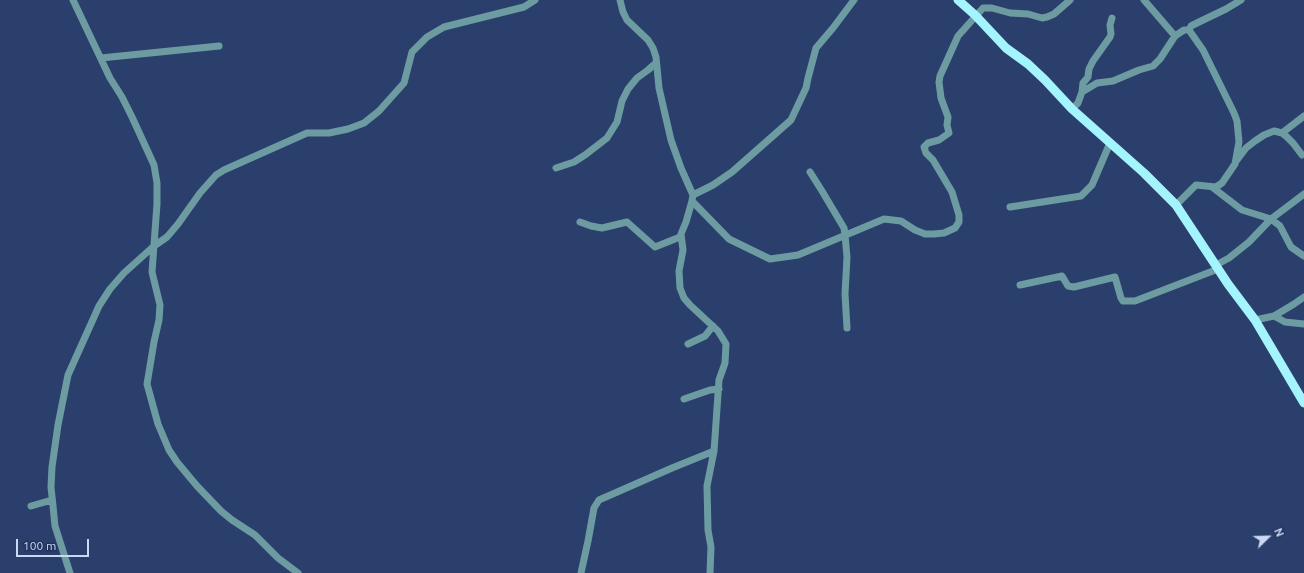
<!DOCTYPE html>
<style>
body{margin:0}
#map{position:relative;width:1304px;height:573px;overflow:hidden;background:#2b3f6c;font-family:Ubuntu,sans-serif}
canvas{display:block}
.north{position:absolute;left:1248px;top:517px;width:40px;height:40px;-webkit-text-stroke:3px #213460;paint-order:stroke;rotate:67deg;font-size:11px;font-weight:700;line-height:16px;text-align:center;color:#cbd8f4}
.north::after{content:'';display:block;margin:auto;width:14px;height:18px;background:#cbd8f4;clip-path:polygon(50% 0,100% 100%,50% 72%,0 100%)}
.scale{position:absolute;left:16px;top:539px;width:73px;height:18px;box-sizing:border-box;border:2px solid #cbd8f4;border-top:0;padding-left:5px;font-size:12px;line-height:14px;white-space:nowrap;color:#cbd8f4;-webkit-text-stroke:3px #213460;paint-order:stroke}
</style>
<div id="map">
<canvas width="1304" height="573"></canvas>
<div class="north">N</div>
<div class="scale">100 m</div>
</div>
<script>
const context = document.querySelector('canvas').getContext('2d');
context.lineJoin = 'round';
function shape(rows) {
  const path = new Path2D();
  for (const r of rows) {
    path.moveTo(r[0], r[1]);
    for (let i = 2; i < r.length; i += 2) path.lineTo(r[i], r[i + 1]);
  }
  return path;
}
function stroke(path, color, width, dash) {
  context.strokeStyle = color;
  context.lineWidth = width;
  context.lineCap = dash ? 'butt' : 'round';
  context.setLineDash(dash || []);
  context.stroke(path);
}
const minor = shape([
 [73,0,110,78,122,97,132,117,154,165,157,183,157,204,152,272,160,305,159,320,154,342,147,384,158,424,169,450,177,462,197,486,221,511,232,520,255,535,278,558,298,573],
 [620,0,623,12,627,20,648,40,653,48,656,57,659,88,671,140,681,168,693,195,692,201,686,222,681,234,683,250,679,271,680,288,684,298,690,305,718,331,726,344,725,363,719,380,714,451,707,486,708,530,711,547,710,573],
 [1144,0,1175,36],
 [101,58,219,46],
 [1082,92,1097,83,1113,81,1139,70,1153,66,1160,59,1175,36,1184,30,1189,30,1191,26,1199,22,1226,9,1241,0],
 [1072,109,1078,103,1082,92,1083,83,1088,77,1089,69,1093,61,1110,37,1111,34,1110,25,1112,18],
 [1282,133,1304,116],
 [1237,160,1246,148,1255,141,1264,135,1274,131,1282,133,1287,137,1293,143,1302,155],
 [556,168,574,162,585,155,607,138,617,122,622,101,628,89,637,78,648,70,656,63],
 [810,172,822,191,844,228,845,235,847,257,845,294,847,328],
 [1212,187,1242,210,1271,219,1280,226,1291,247,1304,256],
 [693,195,713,185,732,172,791,120,806,88,808,78,816,48,833,28,854,0],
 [692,201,729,239,770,259,798,255,884,219,901,221,915,230,925,234,934,234,944,233,955,228,959,222,959,215,952,192,933,160,926,153,924,147,928,143,939,140,949,133,947,125,948,117,941,98,939,82,940,76,958,36,983,8,992,8,1010,13,1028,14,1042,18,1047,17,1054,14,1070,0],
 [1176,205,1196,185,1216,187,1222,183,1235,164,1239,142,1237,121,1234,113,1203,50,1189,30],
 [1010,207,1081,196,1092,185,1110,143],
 [580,222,591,226,602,228,627,222,655,247,680,237],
 [1216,265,1229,258,1249,242,1271,219,1304,194],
 [1020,285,1062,276,1068,286,1074,287,1115,277,1121,298,1123,301,1135,301,1218,269],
 [1274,316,1285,322,1304,324],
 [1255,320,1274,316,1294,304,1304,297],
 [688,344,705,336,713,326],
 [684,399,710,390,719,389],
 [31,506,52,500],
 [70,573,55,526,53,506,51,487,52,467,58,425,68,375,99,306,110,289,124,273,154,246,167,237,178,224,200,193,216,175,224,170,307,133,329,133,348,129,364,123,379,111,404,83,412,52,427,37,444,27,524,7,535,0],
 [581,573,588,541,594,508,599,500,672,468,714,451]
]);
const major = shape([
 [958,0,975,15,1006,48,1028,64,1045,80,1072,109,1144,173,1176,205,1228,284,1255,320,1304,403]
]);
stroke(minor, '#6c9ca2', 7);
stroke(major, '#a3f4fd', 9);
</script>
